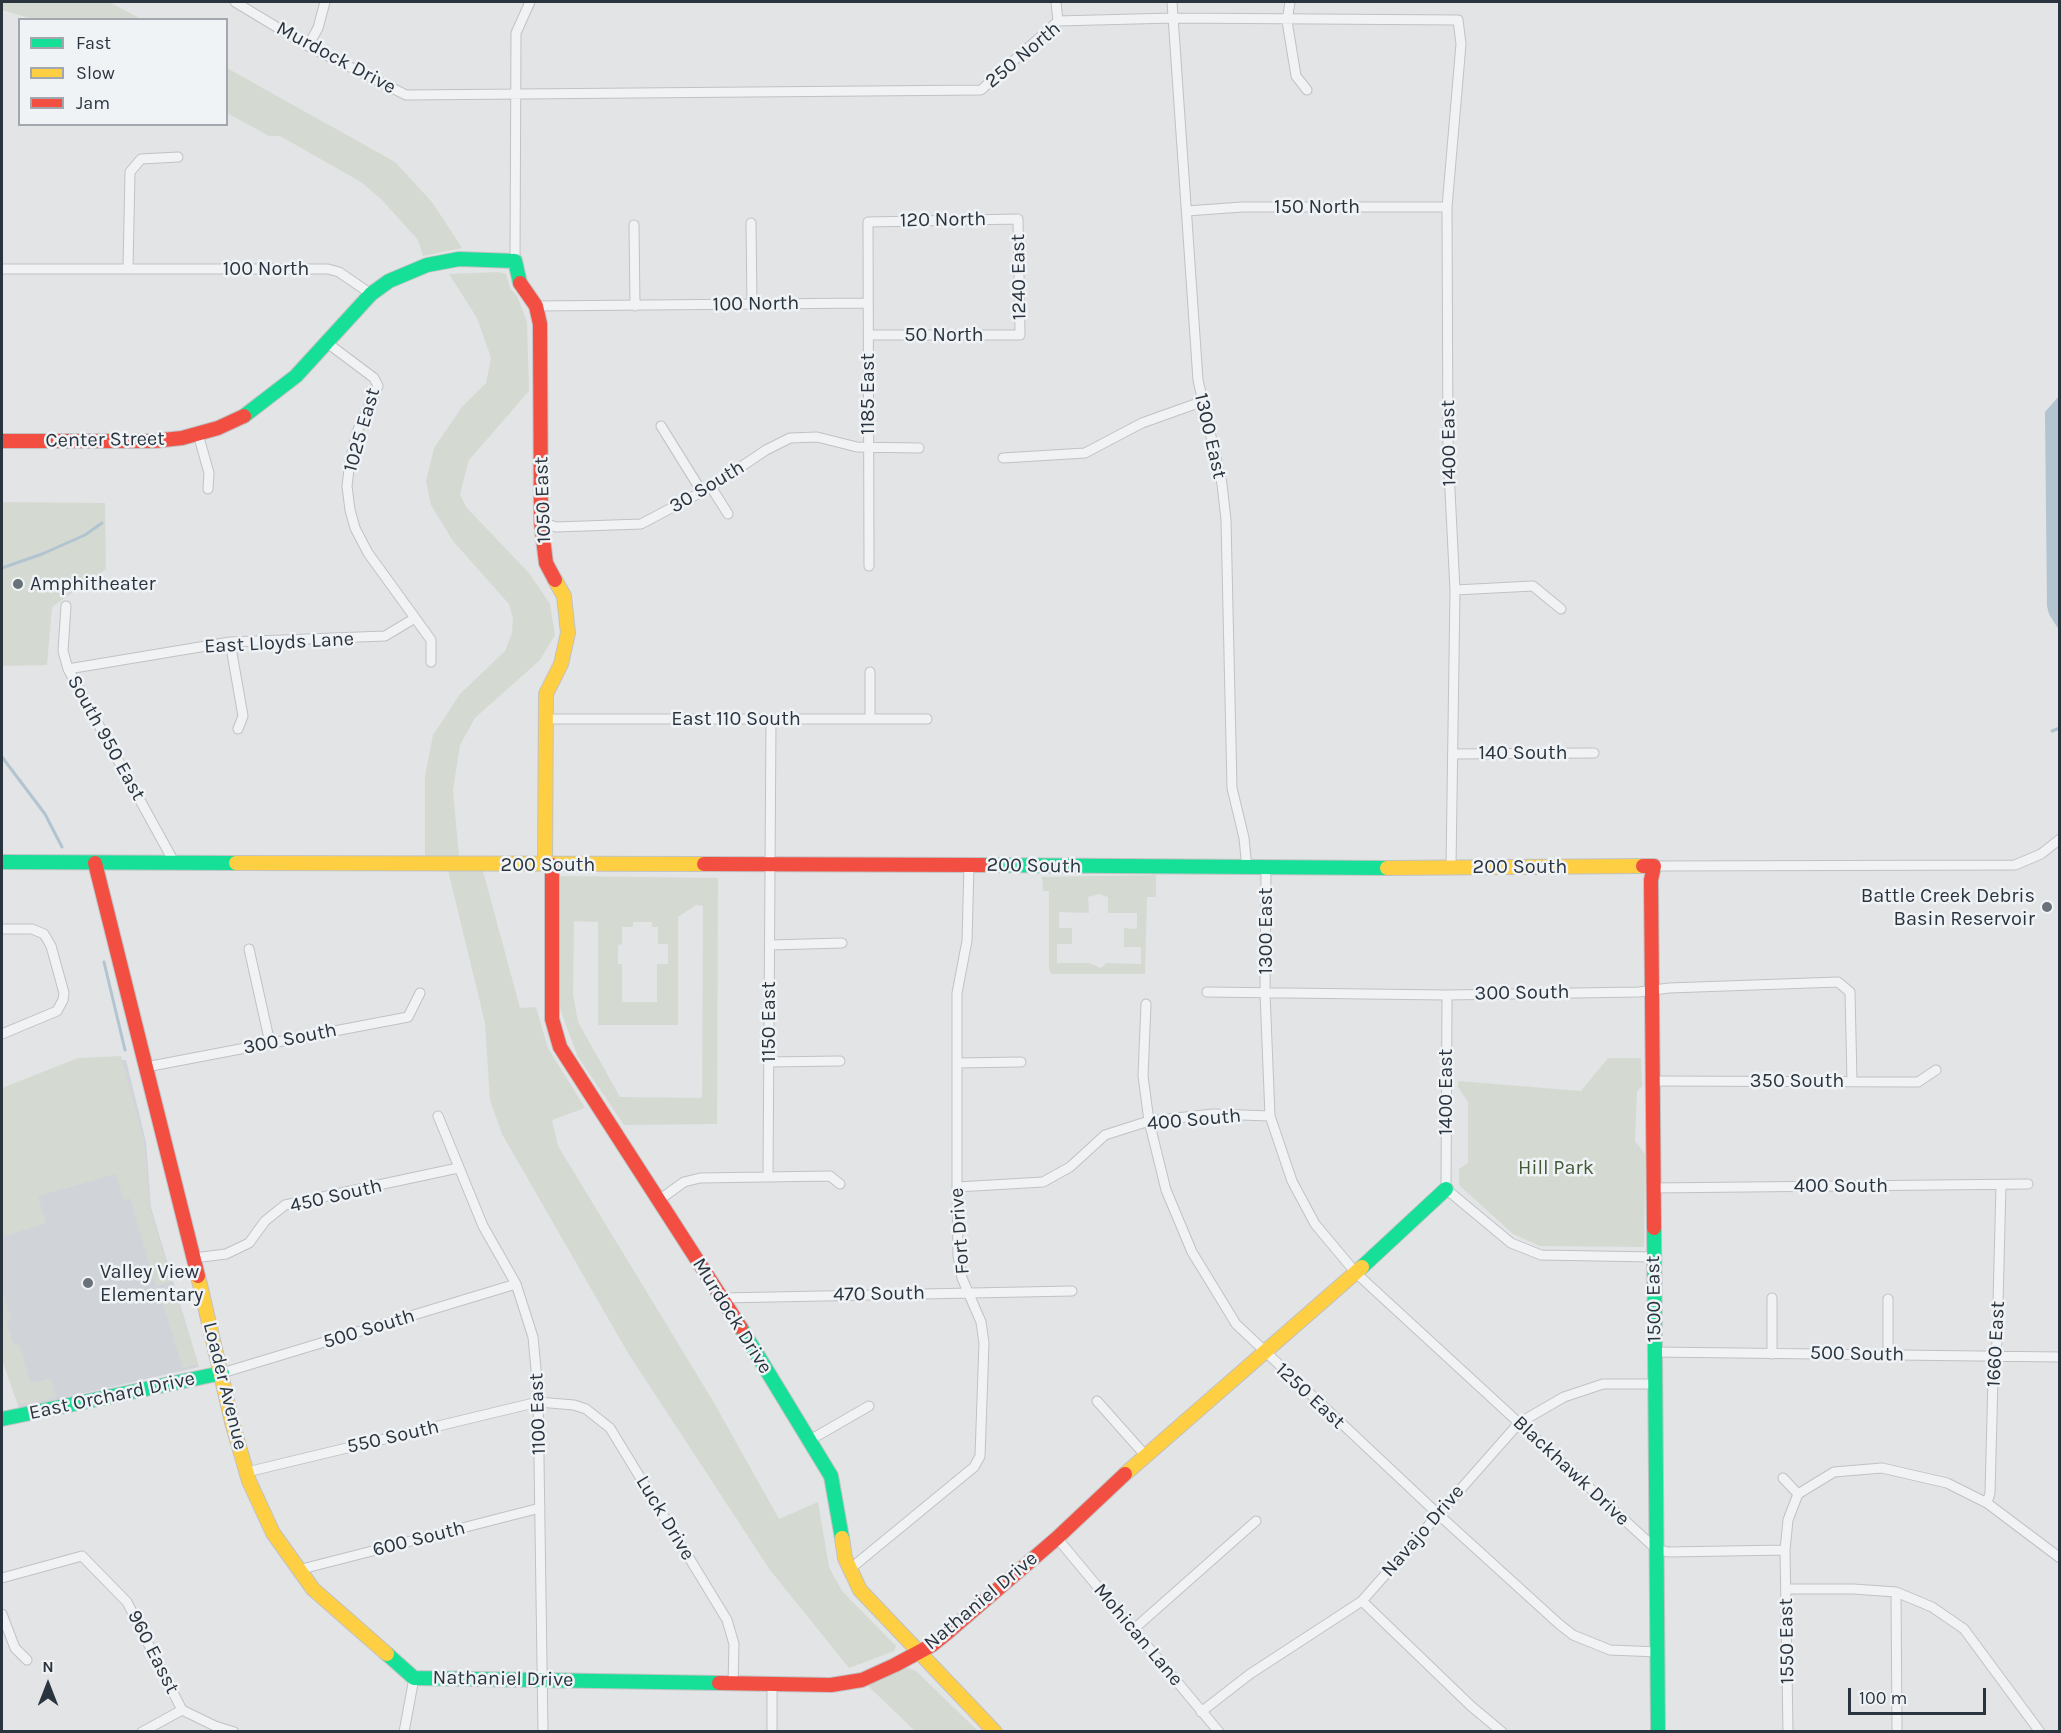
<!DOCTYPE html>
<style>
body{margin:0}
#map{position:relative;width:2061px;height:1733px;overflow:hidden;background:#e2e4e6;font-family:Karla,sans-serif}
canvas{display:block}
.frame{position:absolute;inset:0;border:3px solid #2a343f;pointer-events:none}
.legend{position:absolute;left:18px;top:18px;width:210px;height:108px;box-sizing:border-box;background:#f0f3f6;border:2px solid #a1a7ad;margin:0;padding:8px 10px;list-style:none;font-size:18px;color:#2a343f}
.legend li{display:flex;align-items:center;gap:12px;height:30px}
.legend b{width:30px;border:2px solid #a1a7ad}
.north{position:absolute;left:18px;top:1655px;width:60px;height:60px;-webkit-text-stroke:4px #f0f3f6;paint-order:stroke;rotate:0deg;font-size:16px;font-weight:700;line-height:24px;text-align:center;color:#2a343f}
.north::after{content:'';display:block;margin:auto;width:21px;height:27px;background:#2a343f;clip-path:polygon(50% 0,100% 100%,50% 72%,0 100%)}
.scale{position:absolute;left:1848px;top:1688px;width:138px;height:27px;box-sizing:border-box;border:3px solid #2a343f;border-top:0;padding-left:8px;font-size:18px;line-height:21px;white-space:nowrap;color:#2a343f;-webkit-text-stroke:4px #f0f3f6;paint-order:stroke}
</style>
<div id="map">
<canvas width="2061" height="1733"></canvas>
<div class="frame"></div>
<ul class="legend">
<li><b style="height:8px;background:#16e098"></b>Fast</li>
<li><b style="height:8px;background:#ffcf43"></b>Slow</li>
<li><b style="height:8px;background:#f24e42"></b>Jam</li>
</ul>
<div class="north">N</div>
<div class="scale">100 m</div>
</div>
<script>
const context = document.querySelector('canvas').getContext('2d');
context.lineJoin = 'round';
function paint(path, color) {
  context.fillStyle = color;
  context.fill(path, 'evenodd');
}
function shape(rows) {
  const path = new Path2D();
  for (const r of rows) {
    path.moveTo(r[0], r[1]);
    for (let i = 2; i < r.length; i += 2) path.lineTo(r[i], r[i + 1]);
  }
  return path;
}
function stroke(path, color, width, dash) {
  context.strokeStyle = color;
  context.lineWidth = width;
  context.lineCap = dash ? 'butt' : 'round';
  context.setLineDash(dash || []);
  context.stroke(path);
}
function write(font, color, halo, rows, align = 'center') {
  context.font = font + ' Karla,sans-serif';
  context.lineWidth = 5;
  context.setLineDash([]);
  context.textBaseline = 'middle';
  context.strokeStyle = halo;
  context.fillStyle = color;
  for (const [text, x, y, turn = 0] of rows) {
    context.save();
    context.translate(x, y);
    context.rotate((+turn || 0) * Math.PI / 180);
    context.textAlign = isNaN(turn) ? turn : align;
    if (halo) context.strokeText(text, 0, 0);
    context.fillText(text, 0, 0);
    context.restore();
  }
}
const built = shape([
 [86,1059,126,1060,146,1142,151,1208,199,1367,19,1408,2,1359,2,1090]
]);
const green = shape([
 [2,2,109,2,141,19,33,19,2,10],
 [227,68,395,162,432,202,462,248,423,256,418,240,381,199,361,182,280,136,269,136,227,113],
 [498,272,506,274,510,288,517,296,527,322,529,391,469,460,460,494,466,507,529,573,550,604,555,635,540,660,475,718,460,745,453,790,459,857,425,856,425,776,433,735,460,694,505,651,512,633,513,619,509,604,453,541,431,505,426,481,434,448,462,407,486,383,491,358,477,318,449,274],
 [2,502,105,503,106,569,52,607,47,665,2,666],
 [448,870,483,871,520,1008,536,1007,548,1048,585,1108,552,1120,558,1146,713,1401,779,1519,818,1502,829,1567,842,1591,896,1646,894,1651,849,1668,770,1570,628,1353,502,1134,490,1100,485,1023],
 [1156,875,1156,897,1147,897,1145,974,1052,974,1049,970,1049,891,1043,891,1042,877],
 [1099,894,1108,897,1108,913,1137,913,1137,929,1124,928,1124,947,1141,947,1141,964,1106,963,1101,968,1089,963,1057,963,1057,944,1072,944,1072,928,1059,928,1059,912,1089,913,1088,897],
 [560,876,718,878,717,1124,624,1125,578,1057,559,1006],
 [696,905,703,906,702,1098,620,1097,578,1022,573,995,574,921,598,922,598,1025,678,1025,678,917],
 [633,922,652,922,652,927,658,927,658,944,668,944,668,964,657,964,657,1002,622,1002,622,964,618,964,618,945,622,944,622,927,633,927],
 [121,1056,144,1141,150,1209,172,1281,156,1286,130,1198,124,1200,116,1174,38,1196,46,1223,2,1237,2,1088,78,1058],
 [1608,1058,1641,1058,1642,1086,1637,1091,1635,1141,1645,1154,1644,1247,1540,1246,1513,1234,1459,1185,1459,1169,1468,1163,1468,1102,1458,1087,1458,1081,1581,1091],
 [174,1287,198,1364,183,1368,159,1292],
 [2,1289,11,1320,6,1322,14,1345,19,1344,30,1381,34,1383,51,1378,56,1397,18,1405,2,1359],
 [901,1665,916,1671,978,1731,915,1731,865,1683]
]);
const water = shape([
 [2059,396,2059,630,2049,614,2047,606,2045,412]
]);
const stream = shape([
 [2,568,42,554,85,535,102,523],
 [2052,731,2060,728],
 [2,757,45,814,62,847],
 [104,962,125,1050]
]);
const street = shape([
 [235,2,308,46,406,95,981,90,1058,21,1173,18,1458,20,1461,44,1447,207,1448,451,1455,590,1451,867],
 [1056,2,1058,21],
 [1172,2,1198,380,1222,484,1226,520,1232,788,1244,838,1247,869],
 [1290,2,1287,21,1296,76,1307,90],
 [308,46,318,28,325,2],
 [1187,211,1242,207,1447,207],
 [751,223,752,304],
 [634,225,635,306],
 [515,261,516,33,530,2],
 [128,268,130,172,141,159,178,157],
 [2,269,328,269,339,272,371,294],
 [536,306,868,303],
 [869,335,1020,335,1018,219,868,222,869,566],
 [326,342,374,378,378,386,357,432,350,461,347,486,350,510,355,528,368,553,431,640,431,662],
 [661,426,702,492],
 [198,434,209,473,208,489],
 [1003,458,1085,453,1142,423,1201,402],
 [711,487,728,514],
 [541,522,556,527,641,524,711,487,766,450,790,438,817,437,857,447,919,448],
 [1455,590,1533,586,1561,609],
 [66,606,63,651,68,669,174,862],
 [230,642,243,716,238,729],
 [68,669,230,642,385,636,415,618],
 [870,672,870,719],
 [545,719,927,719],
 [1453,754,1594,753],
 [1654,866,2015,865,2041,854,2060,839],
 [1266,869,1265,993,1270,1116,1292,1181,1315,1224,1356,1273,1656,1549,1668,1552,1785,1550],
 [2,929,32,929,44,934,51,946,64,993,63,1000,57,1011,2,1034],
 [770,945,842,943],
 [249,949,270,1043],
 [1207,992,1447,995,1639,992,1669,988,1838,982,1850,992,1852,1081],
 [1447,995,1446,1189,1511,1243,1541,1255,1654,1257],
 [1146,1004,1143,1076,1149,1121,1166,1190,1192,1252,1236,1324,1439,1515,1559,1624,1573,1635,1610,1650,1658,1652],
 [769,1062,840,1061],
 [957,1063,1021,1062],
 [146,1067,408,1017,420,993],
 [1654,1081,1918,1082,1936,1070],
 [438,1116,483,1226,516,1284,533,1337,538,1391,543,1732],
 [768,1177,771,719],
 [957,1187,1043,1182,1070,1167,1105,1135,1149,1121,1213,1114,1270,1116],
 [1653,1188,2028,1184],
 [659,1200,684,1182,700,1178,830,1176,840,1184],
 [194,1258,226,1254,249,1243,265,1221,285,1205,458,1168],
 [722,1298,1072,1291],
 [1888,1299,1888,1355],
 [1655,1352,2060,1357],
 [1772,1354,1772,1298],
 [222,1373,516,1284],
 [1097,1401,1145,1455],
 [810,1440,869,1406],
 [247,1472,538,1402,574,1405,586,1409,610,1428,727,1620,734,1644,733,1685],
 [1783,1478,1798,1494],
 [1987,1503,1990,1493,1993,1379,1997,1342,2001,1185],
 [1057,1538,1219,1732],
 [850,1569,974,1467,980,1456,984,1343,981,1322,962,1278,958,1256,957,1187,957,993,967,941,969,865],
 [298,1570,540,1508],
 [2,1578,82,1556,127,1602,182,1710,215,1726,234,1732],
 [1786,1589,1853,1589,1896,1592,1932,1607,1964,1629,2040,1732],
 [1896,1592,1897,1732],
 [1362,1601,1471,1706,1502,1732],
 [2,1614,15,1648,27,1660],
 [1135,1628,1256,1521],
 [772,1685,772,1732],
 [1201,1712,1250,1674,1362,1601,1519,1423,1564,1397,1603,1384,1654,1384],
 [142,1732,182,1710],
 [404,1732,414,1678],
 [1788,1732,1785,1550,1788,1520,1798,1494,1834,1472,1882,1468,1947,1483,1987,1503,2060,1558]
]);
const fast = shape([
 [244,416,296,376,371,294,389,281,427,265,459,259,515,261,520,283],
 [2,862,236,863],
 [983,865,1387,868],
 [1654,1228,1658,1732],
 [1362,1267,1446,1189],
 [741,1328,831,1476,842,1538],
 [2,1419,222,1373],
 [387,1654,414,1678,719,1683]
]);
const slow = shape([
 [236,863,704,864],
 [545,865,546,694,561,664,568,633,564,596,555,580],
 [1387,868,1643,866],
 [198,1276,232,1422,249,1481,273,1533,313,1589,387,1654],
 [1125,1474,1362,1267],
 [842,1538,845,1558,860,1590,995,1732]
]);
const jam = shape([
 [520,283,536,306,540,324,541,522,546,563,555,580],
 [2,441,154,441,182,438,218,428,244,416],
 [95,863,198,1276],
 [704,864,983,865],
 [552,865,552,1019,560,1047,741,1328],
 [1643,866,1654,866,1651,880,1654,1228],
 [719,1683,831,1685,862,1680,895,1665,932,1645,947,1633,1057,1538,1125,1474]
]);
const markers = [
 [18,584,6,"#6a7279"],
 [2047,907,6,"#6a7279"],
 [88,1283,6,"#6a7279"]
];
const streetNames = [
 ["250 North",1023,55,-40],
 ["Murdock Drive",336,58,28],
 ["150 North",1317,207],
 ["120 North",943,220,-1],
 ["100 North",266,269],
 ["1240 East",1019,277,-91],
 ["100 North",756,304,-1],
 ["50 North",944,335],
 ["1185 East",868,394,-90],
 ["1025 East",362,430,-74],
 ["1300 East",1210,436,77],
 ["Center Street",105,440,-1],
 ["1400 East",1449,443,-91],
 ["30 South",707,487,-31],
 ["1050 East",543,500,-92],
 ["East Lloyds Lane",279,643,-3],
 ["East 110 South",736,719],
 ["South 950 East",106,738,61],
 ["140 South",1523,753],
 ["200 South",548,865],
 ["200 South",1034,866,1],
 ["200 South",1520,867],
 ["1300 East",1266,931,-90],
 ["300 South",1522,993,-1],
 ["1150 East",769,1022,-90],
 ["300 South",290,1039,-11],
 ["350 South",1797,1081],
 ["1400 East",1446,1092,-90],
 ["400 South",1194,1120,-5],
 ["400 South",1841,1186],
 ["450 South",336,1196,-13],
 ["Fort Drive",960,1231,-94],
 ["470 South",879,1294,-1],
 ["1500 East",1654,1299,-91],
 ["Murdock Drive",732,1316,58],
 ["500 South",369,1329,-17],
 ["1660 East",1996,1344,-87],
 ["500 South",1857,1354,1],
 ["Loader Avenue",225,1386,76],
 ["East Orchard Drive",112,1396,-12],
 ["1250 East",1310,1396,43],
 ["1100 East",538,1414,-92],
 ["550 South",393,1437,-13],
 ["Blackhawk Drive",1571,1471,43],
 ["Luck Drive",665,1518,59],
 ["Navajo Drive",1423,1531,-49],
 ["600 South",419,1539,-14],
 ["Nathaniel Drive",981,1601,-40],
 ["Mohican Lane",1138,1635,50],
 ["1550 East",1787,1641,-91],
 ["960 Easst",153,1652,63],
 ["Nathaniel Drive",503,1679,1]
];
const poiNames = [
 ["Amphitheater",30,584],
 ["Battle Creek Debris",2035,896,"right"],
 ["Basin Reservoir",2035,919,"right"],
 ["Valley View",100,1272],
 ["Elementary",100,1295]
];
const parkNames = [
 ["Hill Park",1556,1168]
];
paint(built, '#d0d4d9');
paint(green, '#d4dad2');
paint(water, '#b2c4d0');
stroke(stream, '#b2c4d0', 3);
stroke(street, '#c0c2c4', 11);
stroke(fast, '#c0c2c4', 16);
stroke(slow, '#c0c2c4', 16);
stroke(jam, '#c0c2c4', 16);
stroke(street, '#f1f2f4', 9);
stroke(fast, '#16e098', 14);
stroke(slow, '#ffcf43', 14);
stroke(jam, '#f24e42', 14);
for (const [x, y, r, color] of markers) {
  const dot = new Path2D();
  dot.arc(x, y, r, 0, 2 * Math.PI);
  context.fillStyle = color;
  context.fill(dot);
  stroke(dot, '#f0f3f6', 2);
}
write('20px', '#2a343f', '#f0f3f6', streetNames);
write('20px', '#2a343f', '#f0f3f6', poiNames, 'left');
write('20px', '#435a38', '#f0f3f6', parkNames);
</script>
